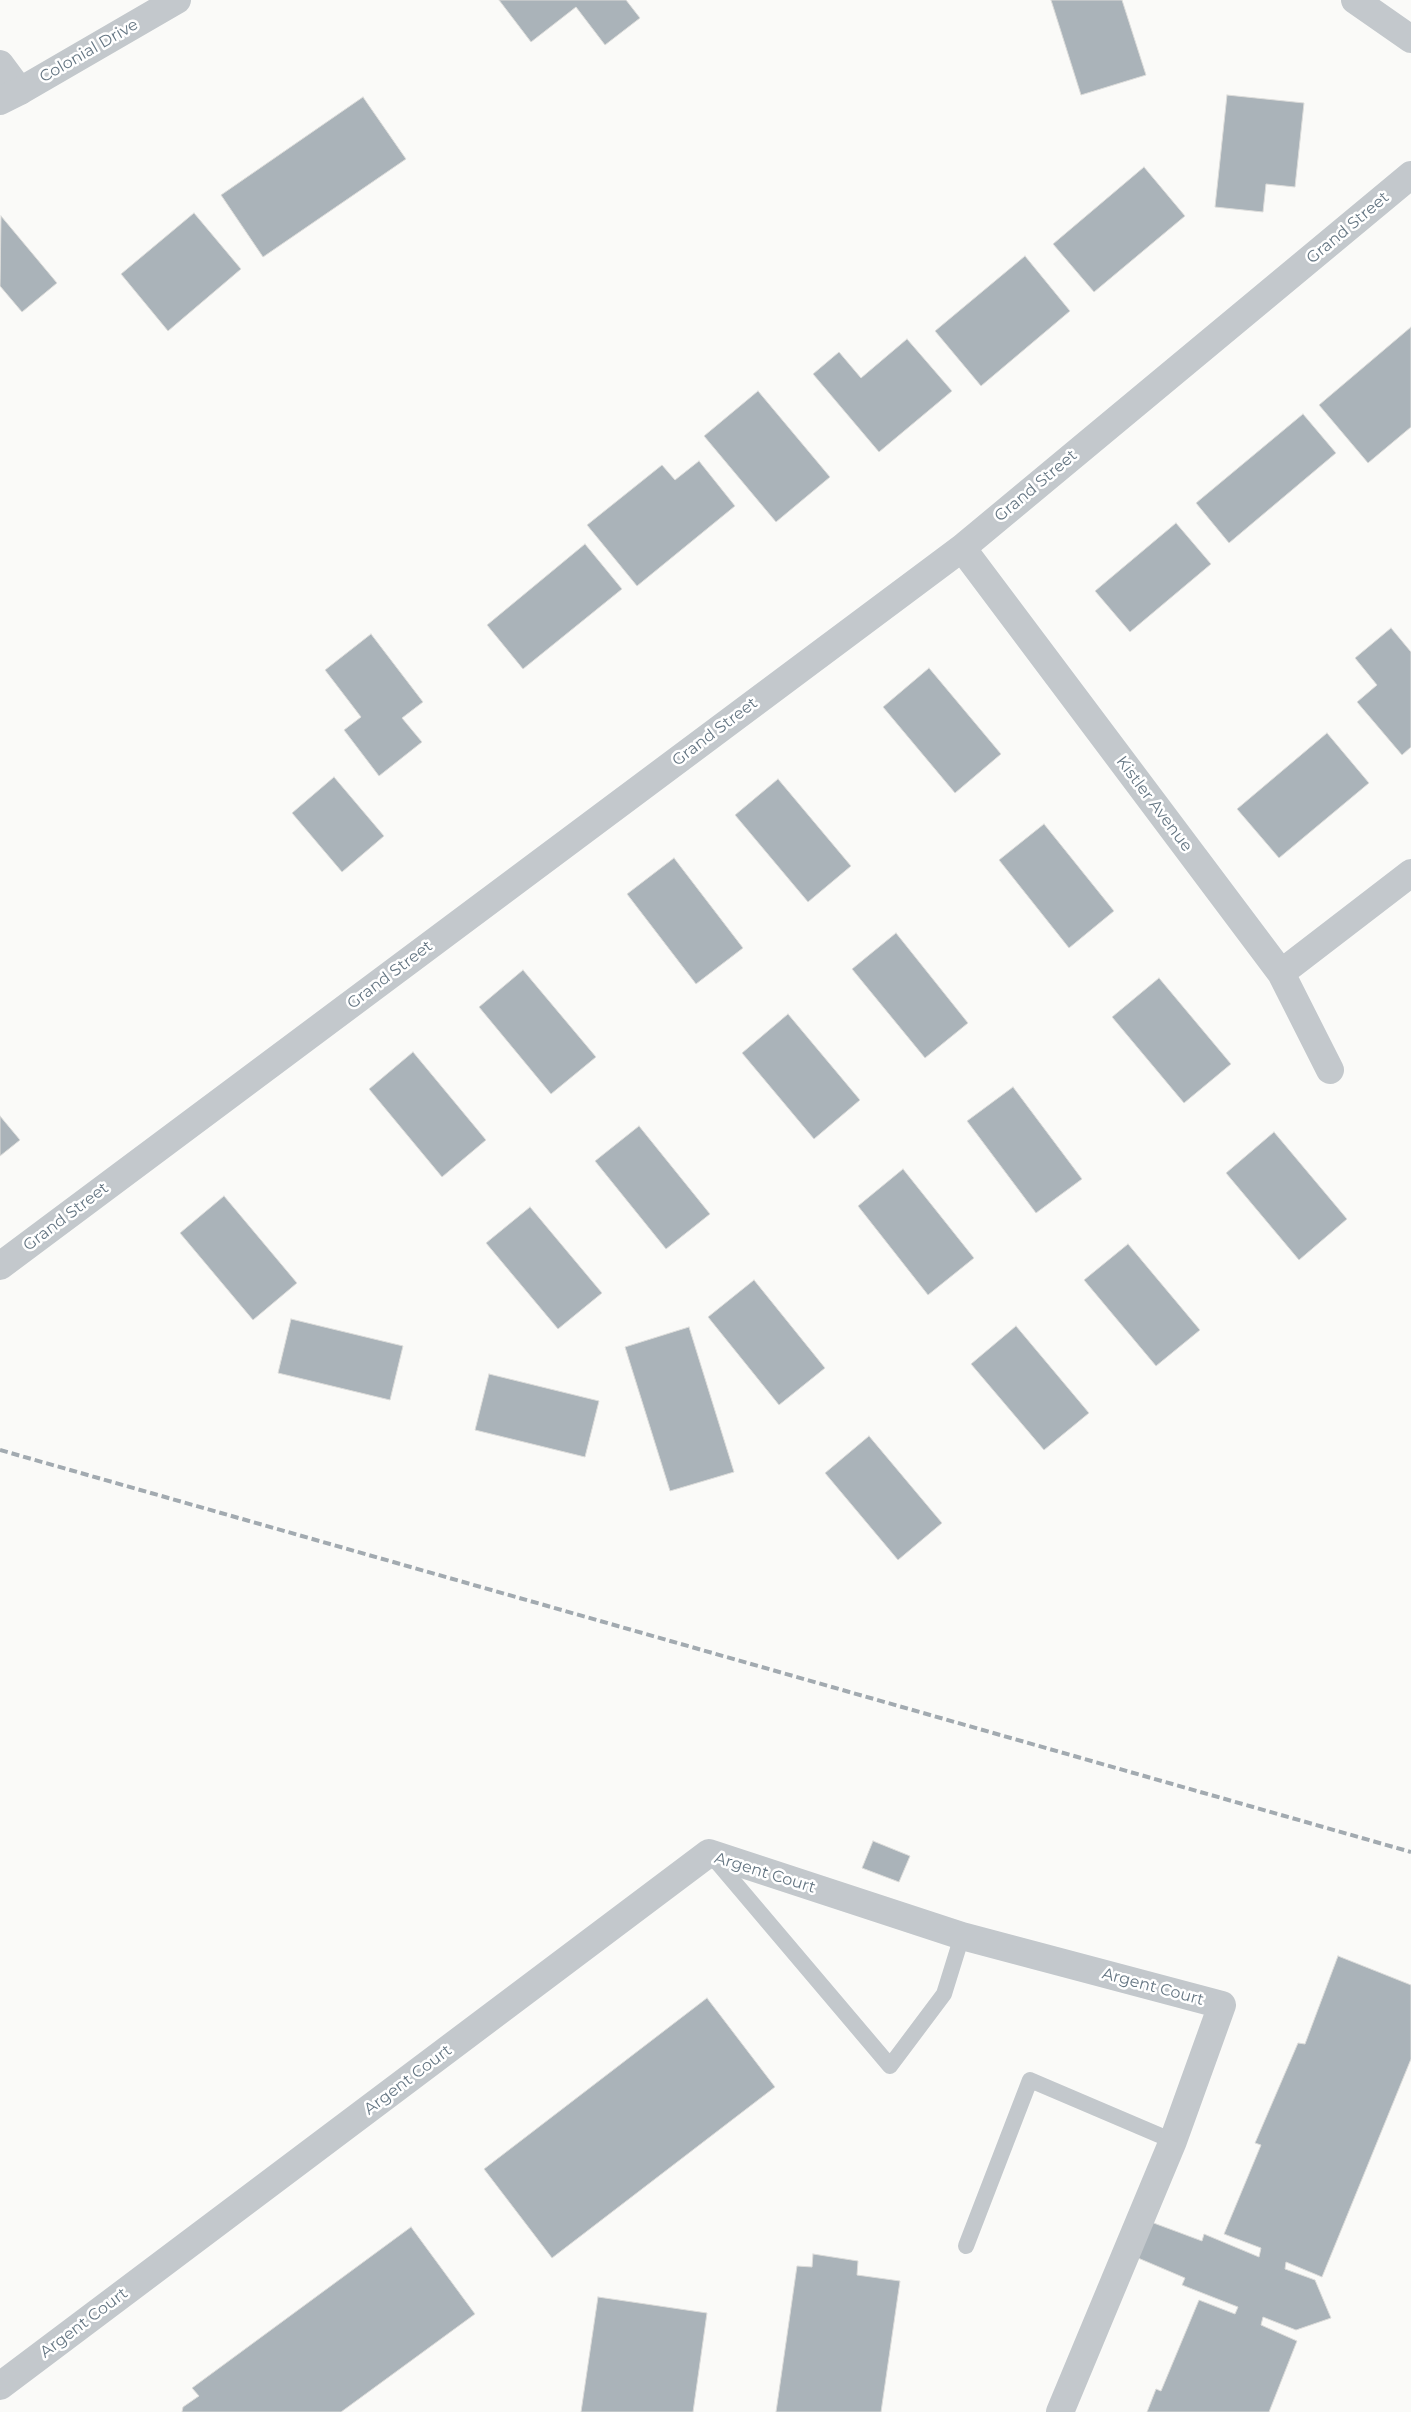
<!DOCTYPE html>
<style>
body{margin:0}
canvas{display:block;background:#fafaf8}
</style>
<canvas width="1411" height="2412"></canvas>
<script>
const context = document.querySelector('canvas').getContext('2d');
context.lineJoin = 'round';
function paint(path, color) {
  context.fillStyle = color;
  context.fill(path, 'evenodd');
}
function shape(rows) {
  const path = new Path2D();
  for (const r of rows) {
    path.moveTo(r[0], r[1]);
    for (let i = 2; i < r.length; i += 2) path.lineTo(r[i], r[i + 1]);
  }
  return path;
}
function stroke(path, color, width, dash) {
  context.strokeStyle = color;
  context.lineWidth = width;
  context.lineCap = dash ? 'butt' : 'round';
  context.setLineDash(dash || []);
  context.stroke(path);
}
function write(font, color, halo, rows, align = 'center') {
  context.font = font + ' Montserrat,sans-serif';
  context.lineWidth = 5;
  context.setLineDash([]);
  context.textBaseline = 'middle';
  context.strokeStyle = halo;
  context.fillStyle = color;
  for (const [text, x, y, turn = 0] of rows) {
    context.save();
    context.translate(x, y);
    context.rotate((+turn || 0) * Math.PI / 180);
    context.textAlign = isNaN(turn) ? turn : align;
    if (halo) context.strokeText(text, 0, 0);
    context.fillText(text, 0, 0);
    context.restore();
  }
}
const building = shape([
 [499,0,626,0,640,18,605,45,576,7,531,42,499,0],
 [1051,0,1122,0,1146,75,1081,95,1051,0],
 [1227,95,1304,103,1295,187,1266,184,1263,212,1215,207,1227,95],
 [363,97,406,159,263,257,221,195,363,97],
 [1144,167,1185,216,1094,292,1053,244,1144,167],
 [194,213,241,269,168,331,121,274,194,213],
 [1,216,57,283,22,312,0,286,1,216],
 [1025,256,1070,311,981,386,935,331,1025,256],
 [1411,327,1411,427,1368,463,1319,405,1411,327],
 [907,339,952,391,879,452,813,374,839,352,861,378,907,339],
 [758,391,830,477,776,522,704,436,758,391],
 [1303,414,1336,453,1229,543,1196,503,1303,414],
 [699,461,735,506,637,586,587,525,662,465,675,480,699,461],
 [1176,523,1211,564,1130,632,1095,591,1176,523],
 [585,544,622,589,523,669,487,625,585,544],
 [1391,628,1411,652,1411,747,1402,755,1357,702,1377,685,1355,658,1391,628],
 [371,634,423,702,402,718,422,742,379,776,344,730,361,717,325,670,371,634],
 [929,668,1001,754,955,793,883,707,929,668],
 [1327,733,1369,783,1279,858,1237,809,1327,733],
 [334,777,384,836,342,872,292,813,334,777],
 [778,779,851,866,808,902,735,815,778,779],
 [1044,824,1114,911,1069,948,999,860,1044,824],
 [674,858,743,948,696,984,627,894,674,858],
 [896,933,968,1023,925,1058,852,969,896,933],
 [523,970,596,1057,551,1094,479,1007,523,970],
 [1159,978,1231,1064,1184,1103,1112,1017,1159,978],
 [788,1014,860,1100,814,1139,742,1053,788,1014],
 [413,1052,486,1140,442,1177,369,1089,413,1052],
 [1013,1087,1082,1179,1036,1213,967,1121,1013,1087],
 [0,1116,20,1140,0,1156,0,1116],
 [639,1126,710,1214,666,1249,595,1161,639,1126],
 [1274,1132,1347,1219,1299,1260,1226,1173,1274,1132],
 [903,1169,974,1258,928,1295,858,1206,903,1169],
 [224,1196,297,1283,253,1320,180,1233,224,1196],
 [530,1207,602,1293,558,1329,486,1243,530,1207],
 [1128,1244,1200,1330,1156,1366,1084,1280,1128,1244],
 [754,1280,825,1368,779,1405,708,1317,754,1280],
 [291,1319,403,1346,390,1400,278,1373,291,1319],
 [1016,1326,1089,1413,1044,1450,971,1364,1016,1326],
 [689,1327,734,1472,670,1491,625,1347,689,1327],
 [489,1374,599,1401,585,1457,475,1430,489,1374],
 [869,1436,942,1523,898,1560,825,1473,869,1436],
 [873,1841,910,1856,899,1882,862,1868,873,1841],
 [1338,1956,1411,1985,1411,2059,1322,2277,1286,2262,1285,2269,1315,2280,1331,2318,1296,2330,1263,2317,1261,2325,1297,2341,1269,2412,1147,2412,1156,2389,1161,2391,1199,2300,1235,2314,1238,2307,1182,2285,1185,2278,1138,2258,1151,2222,1202,2241,1204,2234,1259,2257,1261,2248,1224,2234,1261,2145,1255,2143,1298,2043,1305,2044,1338,1956],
 [707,1998,775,2087,552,2258,484,2169,707,1998],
 [411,2227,475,2314,341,2412,182,2412,183,2407,199,2396,192,2388,411,2227],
 [813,2254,858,2261,857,2275,900,2281,881,2412,776,2412,797,2266,812,2267,813,2254],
 [598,2297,707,2313,693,2412,581,2412,598,2297]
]);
const service = shape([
 [712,1856,890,2066,944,1994,962,1936],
 [966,2246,1030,2080,1173,2141]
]);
const minor = shape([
 [1355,0,1411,39],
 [0,64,20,91],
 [962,548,1281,973,1330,1070],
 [1281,973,1411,873],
 [0,1266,962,548,1411,175],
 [0,2386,709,1853,962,1936,1222,2005,1173,2141,1060,2412]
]);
const tertiary = shape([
 [0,101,20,91,177,0]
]);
const rail = shape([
 [0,1450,1411,1852]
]);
const streetNames = [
 ["Colonial Drive",89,51,-30],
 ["Grand Street",1348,228,-40],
 ["Grand Street",1036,486,-40],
 ["Grand Street",715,732,-37],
 ["Kistler Avenue",1154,804,53],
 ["Grand Street",390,975,-37],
 ["Grand Street",66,1217,-37],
 ["Argent Court",765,1873,17],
 ["Argent Court",1153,1987,15],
 ["Argent Court",408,2080,-37],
 ["Argent Court",84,2323,-37]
];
paint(building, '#aab3b9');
stroke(building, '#dcdcda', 1);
stroke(service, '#c3c8cc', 16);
stroke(minor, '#c3c8cc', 28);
stroke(tertiary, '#c3c8cc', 28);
stroke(rail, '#a2aab0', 4, [8, 4]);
write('16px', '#657683', '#fff', streetNames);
</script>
